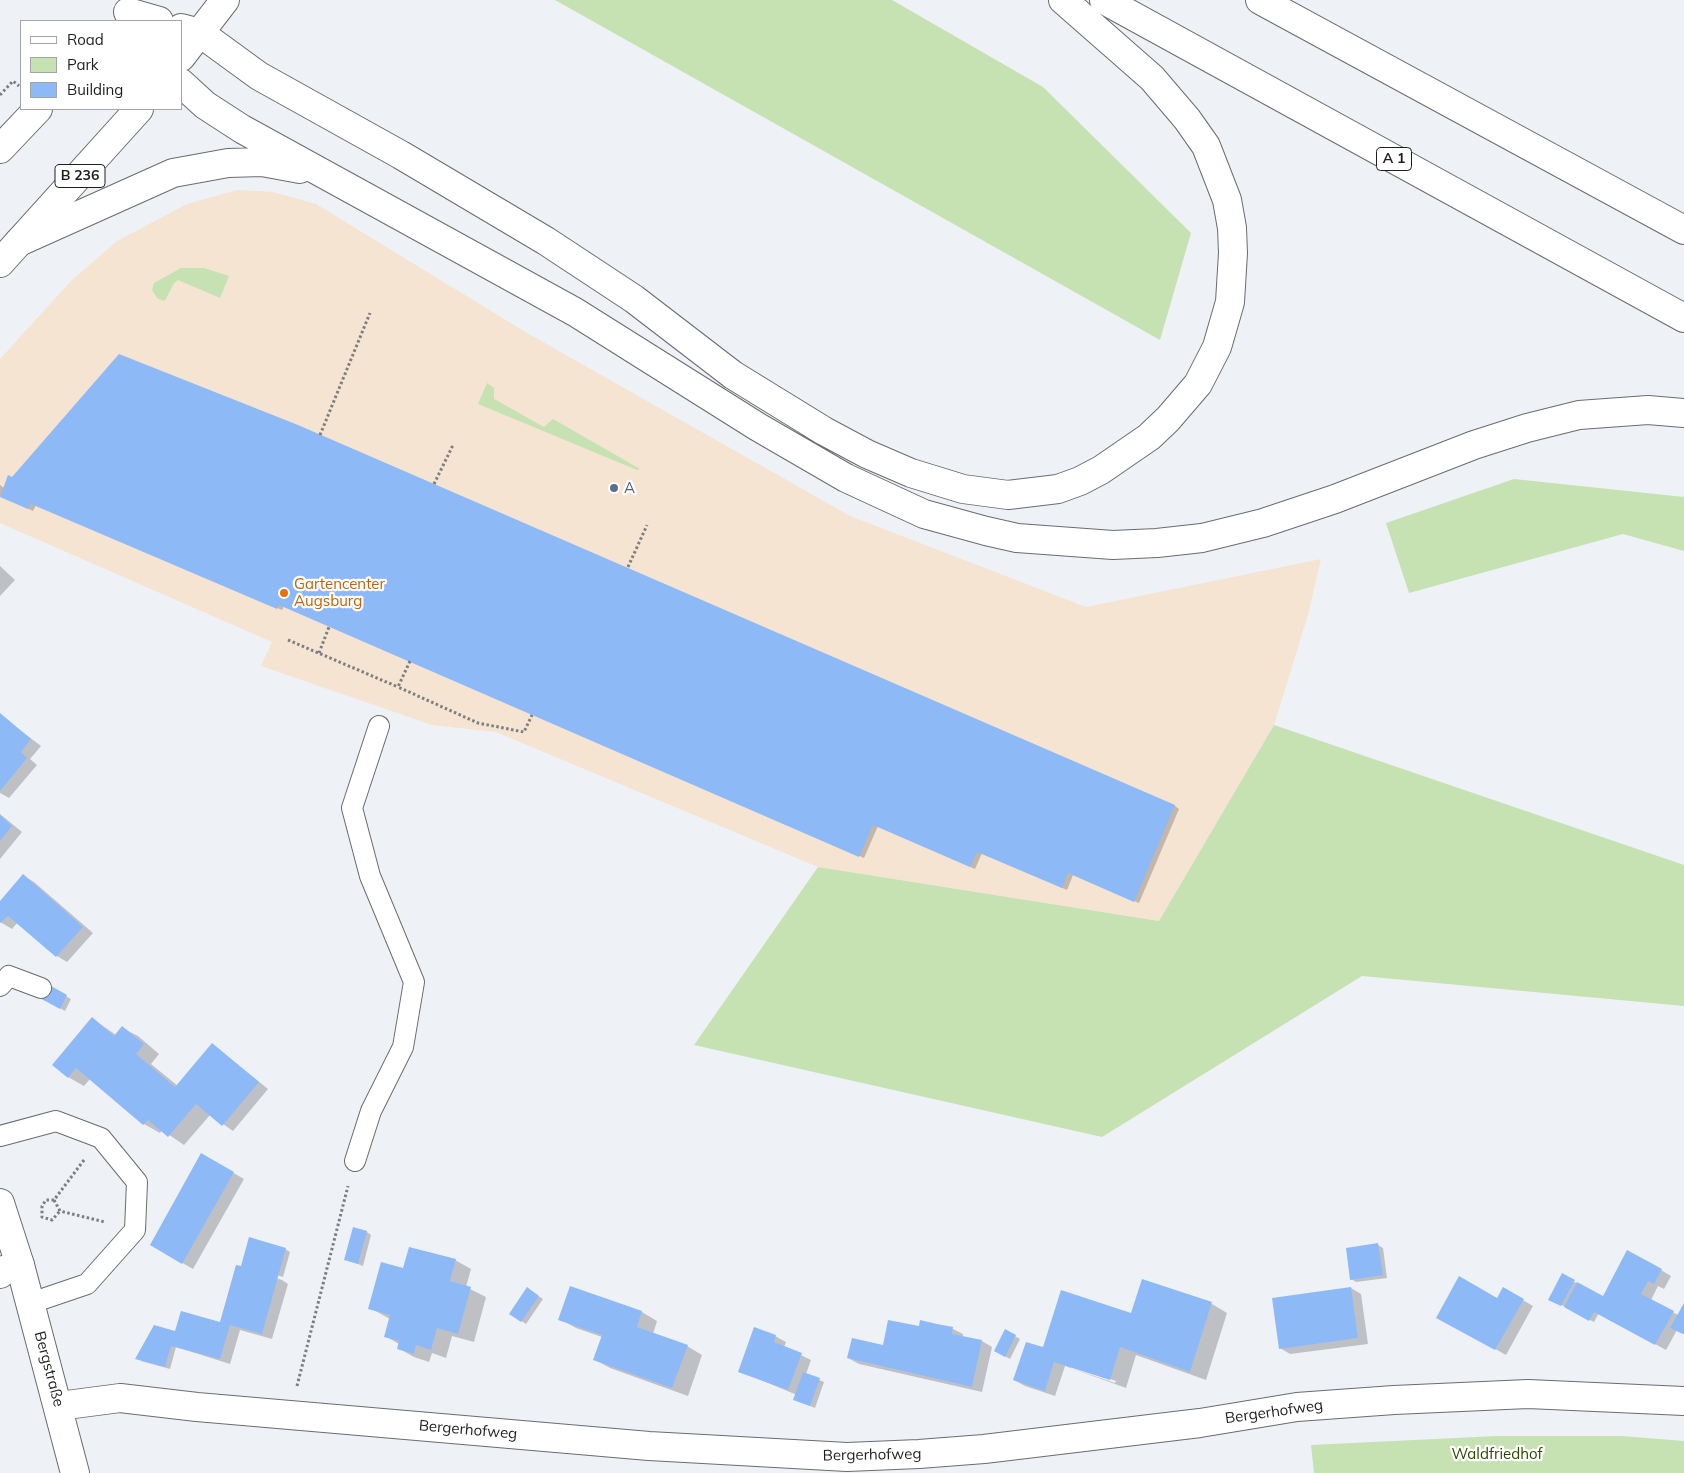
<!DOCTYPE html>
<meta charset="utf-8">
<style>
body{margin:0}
#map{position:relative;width:1684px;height:1473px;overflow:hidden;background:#eef1f6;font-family:Mulish,sans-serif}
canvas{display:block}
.legend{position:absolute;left:20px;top:20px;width:162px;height:90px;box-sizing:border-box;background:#fff;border:1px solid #a5a5a5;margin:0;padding:6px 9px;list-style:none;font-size:15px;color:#1d1e1f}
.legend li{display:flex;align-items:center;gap:10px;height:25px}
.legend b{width:25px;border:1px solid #a5a5a5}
</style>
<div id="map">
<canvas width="1684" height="1473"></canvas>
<ul class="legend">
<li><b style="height:6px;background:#fff"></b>Road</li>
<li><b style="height:14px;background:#c6e2b2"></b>Park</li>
<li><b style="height:14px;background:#8eb9f7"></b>Building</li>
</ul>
</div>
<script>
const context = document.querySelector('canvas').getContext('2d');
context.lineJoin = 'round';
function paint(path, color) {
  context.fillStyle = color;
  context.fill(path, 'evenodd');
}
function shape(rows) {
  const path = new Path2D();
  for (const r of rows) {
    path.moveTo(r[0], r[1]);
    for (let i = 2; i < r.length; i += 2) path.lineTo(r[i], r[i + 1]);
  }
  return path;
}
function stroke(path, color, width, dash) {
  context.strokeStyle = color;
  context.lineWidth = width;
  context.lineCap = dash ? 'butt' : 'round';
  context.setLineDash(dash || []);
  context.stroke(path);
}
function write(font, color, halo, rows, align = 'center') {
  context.font = font + ' Mulish,sans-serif';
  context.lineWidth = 4.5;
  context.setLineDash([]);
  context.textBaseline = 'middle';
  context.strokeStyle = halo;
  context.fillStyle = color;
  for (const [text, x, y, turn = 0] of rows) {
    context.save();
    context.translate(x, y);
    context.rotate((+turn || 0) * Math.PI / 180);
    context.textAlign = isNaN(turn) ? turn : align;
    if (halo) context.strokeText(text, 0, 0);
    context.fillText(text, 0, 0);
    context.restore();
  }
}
const commercial = shape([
 [237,190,273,192,316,204,527,333,850,516,1086,607,1321,559,1308,615,1274,725,1159,921,818,867,496,732,432,725,261,666,272,642,0,523,0,359,71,281,117,241,187,204]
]);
const green = shape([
 [555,0,892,0,1043,87,1191,233,1160,340],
 [181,268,204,268,229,276,220,298,178,280,174,283,166,299,164,301,157,298,152,290,154,283],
 [487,383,494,388,494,399,544,427,553,419,640,469,637,470,478,404],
 [1514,479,1684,497,1684,551,1623,534,1409,593,1386,523],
 [1274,725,1684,865,1684,1006,1362,976,1102,1137,694,1045,818,867,1159,921],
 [1497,1436,1621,1436,1684,1441,1684,1473,1314,1473,1311,1445]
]);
const shadow = shape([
 [297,426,1175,806,1179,809,1139,903,1073,875,1067,890,982,853,975,869,878,826,864,858,284,606,282,610,36,505,33,511,0,496,0,485,4,488,12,478],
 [0,566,15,580,0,596],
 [0,715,41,746,30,759,37,765,9,798,0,793],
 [0,814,22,832,0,859],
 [24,876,34,882,93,933,67,962,57,956,18,922,12,929,0,922,0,903],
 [44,984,71,999,65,1011,38,996],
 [93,1019,116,1035,122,1028,138,1036,159,1054,151,1064,178,1086,213,1045,268,1089,233,1131,210,1115,184,1145,162,1130,160,1133,144,1124,90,1079,84,1086,68,1077],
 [202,1155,244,1179,193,1269,151,1245],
 [367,1232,371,1235,363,1266,345,1259],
 [1378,1245,1383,1248,1387,1278,1356,1282,1351,1279],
 [285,1249,290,1252,283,1277,246,1266],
 [455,1260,471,1269,466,1287,486,1297,474,1342,452,1336,446,1358,432,1353,429,1362,414,1357,398,1348,399,1344,385,1336,390,1319,370,1308,404,1270],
 [237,1266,282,1280,288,1284,272,1339,240,1330,230,1364,176,1347,170,1369,141,1361,176,1332,220,1323],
 [1661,1270,1671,1276,1664,1289,1658,1286,1651,1300,1678,1315,1684,1305,1684,1334,1677,1330,1666,1350,1599,1313,1594,1322,1550,1299,1562,1275,1603,1298],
 [1143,1281,1212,1304,1227,1313,1206,1380,1136,1355,1126,1388,1065,1366,1055,1396,1025,1386,1014,1380,1044,1349,1132,1315],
 [1071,1366,1116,1381,1115,1383,1071,1368],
 [571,1287,642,1312,657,1321,653,1334,687,1346,702,1355,688,1396,610,1368,594,1359,602,1337,576,1328,560,1319],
 [1351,1288,1361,1294,1368,1344,1290,1354,1280,1348],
 [1504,1289,1533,1306,1506,1355,1438,1317,1498,1299],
 [532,1292,543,1299,526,1324,511,1314],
 [921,1322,953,1329,963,1334,963,1337,982,1341,992,1347,982,1392,859,1364,848,1358,884,1346,920,1327],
 [1006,1331,1020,1339,1010,1359,995,1351],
 [775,1336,786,1342,784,1347,811,1360,806,1374,824,1382,815,1408,800,1402,797,1395,739,1371]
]);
const building = shape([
 [119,354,298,425,1175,805,1134,902,1068,873,1062,888,977,852,970,867,873,825,859,857,279,605,277,609,31,504,28,509,0,497,8,475,12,477],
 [0,713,31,739,21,752,27,758,0,791],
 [0,815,12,826,0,841],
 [23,874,83,927,56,957,8,916,0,923,0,901],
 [44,982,67,995,60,1009,36,996],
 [92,1017,114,1036,122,1026,144,1044,136,1054,175,1087,212,1043,259,1082,222,1126,196,1104,168,1137,148,1120,143,1125,76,1068,68,1078,52,1065],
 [201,1153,234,1172,182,1264,150,1245],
 [353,1227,367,1231,358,1264,344,1260],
 [249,1237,286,1248,262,1334,230,1325,220,1359,171,1346,165,1367,135,1359,154,1325,175,1331,181,1311,220,1322,236,1265,241,1266],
 [1378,1243,1383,1275,1350,1280,1346,1248],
 [409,1247,456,1259,450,1281,471,1287,458,1334,437,1328,431,1350,416,1345,414,1354,397,1349,399,1341,384,1337,390,1315,368,1309,381,1262,403,1268],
 [1627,1250,1662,1269,1654,1284,1648,1281,1641,1294,1674,1311,1655,1345,1594,1312,1589,1321,1564,1307,1577,1282,1603,1296],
 [1562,1273,1575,1280,1561,1306,1548,1300],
 [1459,1276,1497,1298,1503,1287,1524,1299,1495,1350,1436,1318],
 [1142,1279,1212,1302,1190,1372,1120,1347,1110,1380,1054,1362,1045,1391,1013,1380,1026,1342,1043,1347,1061,1290,1131,1313],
 [570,1286,642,1311,637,1327,688,1345,672,1388,593,1360,602,1335,558,1320],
 [527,1287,539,1296,521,1322,509,1314],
 [1351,1287,1358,1338,1279,1349,1272,1298],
 [1684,1303,1684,1333,1683,1334,1670,1328],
 [888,1320,919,1326,920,1320,937,1324,953,1327,952,1334,982,1340,972,1387,847,1358,852,1338,883,1345],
 [754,1327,776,1335,774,1342,802,1353,788,1390,738,1372],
 [1005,1329,1016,1335,1005,1357,994,1351],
 [803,1372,820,1378,810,1406,793,1400]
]);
const path = shape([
 [0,95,13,81,19,86],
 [320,435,370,313],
 [434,484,453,445],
 [628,567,647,525],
 [288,640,398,687],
 [319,653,329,627],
 [410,661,398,687,478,723,524,732,532,715],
 [84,1160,54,1200,60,1211,105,1222],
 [54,1200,46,1200,42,1206,42,1217,52,1220,60,1211],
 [297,1386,348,1186]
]);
const service = shape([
 [0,986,9,976,41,988],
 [0,1136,56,1121,101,1138,137,1182,135,1230,87,1284,31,1303],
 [355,1161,371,1111,403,1047,414,982,370,876,352,808,379,726]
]);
const minor = shape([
 [0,1274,4,1270,20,1265],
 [59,1406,120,1398,197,1407,649,1446,847,1457,919,1454,984,1449,1200,1423,1297,1407,1394,1400,1528,1394,1684,1401]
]);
const secondary = shape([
 [0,1203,20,1265,75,1473]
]);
const primary = shape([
 [181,57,225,0],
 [0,149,38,109],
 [0,263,139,109]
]);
const motorway = shape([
 [1104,0,1684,318],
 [1260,0,1684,230],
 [128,12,159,21],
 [181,28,200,33,259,76,401,155,546,241,634,299,733,375,824,431,867,454,911,473,963,489,1008,495,1058,489,1080,481,1101,470,1149,437,1168,419,1198,384,1217,347,1230,302,1233,253,1232,228,1227,200,1206,146,1187,119,1152,78,1063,0],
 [181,83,205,105,242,129,575,312,758,427,846,478,924,514,986,531,1017,538,1113,545,1157,543,1202,538,1263,523,1335,499,1474,445,1527,428,1579,415,1648,410,1684,413],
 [19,242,173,173,228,163,262,162,300,169]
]);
const markers = [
 [614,488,5,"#5c6f8a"],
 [284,593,5,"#e8710a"]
];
const shields = [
 [1394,159,35],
 [80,176,50]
];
const shieldNames = [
 ["A 1",1394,159],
 ["B 236",80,176]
];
const serviceNames = [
 ["A",624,488]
];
const foodNames = [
 ["Gartencenter",294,584],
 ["Augsburg",294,601]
];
const streetNames = [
 ["Bergstraße",49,1369,75],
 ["Bergerhofweg",1274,1412,-8],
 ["Bergerhofweg",468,1430,5],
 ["Bergerhofweg",872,1455,-1]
];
const parkNames = [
 ["Waldfriedhof",1497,1454]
];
paint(commercial, '#f5e4d2');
paint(green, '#c6e2b2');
paint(shadow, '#0003');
paint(building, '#8eb9f7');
stroke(service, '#696c70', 22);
stroke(minor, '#696c70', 30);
stroke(secondary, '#696c70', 30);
stroke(primary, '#696c70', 30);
stroke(motorway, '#696c70', 30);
stroke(path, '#7c7e80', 3, [2.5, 2.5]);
stroke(service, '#fff', 20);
stroke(minor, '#fff', 28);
stroke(secondary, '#fff', 28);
stroke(primary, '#fff', 28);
stroke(motorway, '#fff', 28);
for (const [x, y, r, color] of markers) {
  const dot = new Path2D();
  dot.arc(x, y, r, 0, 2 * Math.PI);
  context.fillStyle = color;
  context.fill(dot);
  stroke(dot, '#fff', 2);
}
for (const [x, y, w] of shields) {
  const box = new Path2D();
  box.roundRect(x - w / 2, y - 11.5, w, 23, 4);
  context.fillStyle = '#fff';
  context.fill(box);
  stroke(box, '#1d1e1f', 1);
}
write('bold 14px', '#1d1e1f', null, shieldNames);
write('15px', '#4e5e75', '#fff', serviceNames, 'left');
write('15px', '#c56008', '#fff', foodNames, 'left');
write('15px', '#1d1e1f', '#fff', streetNames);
write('15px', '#294b00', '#fff', parkNames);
</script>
